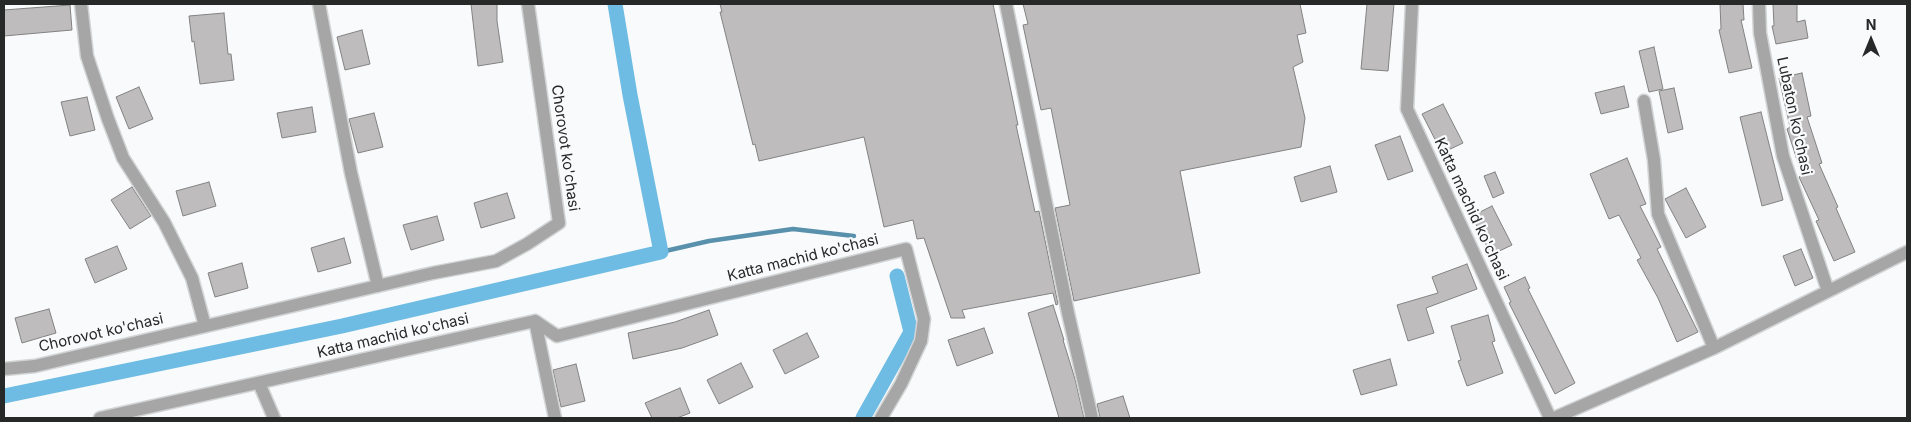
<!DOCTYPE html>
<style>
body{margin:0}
#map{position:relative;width:1911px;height:422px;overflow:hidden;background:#f8fafb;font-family:Inter,sans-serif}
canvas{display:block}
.frame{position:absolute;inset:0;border:5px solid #272828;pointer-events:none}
.north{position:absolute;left:1846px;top:15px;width:50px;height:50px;-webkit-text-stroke:4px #f8fafb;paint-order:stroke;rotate:0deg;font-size:14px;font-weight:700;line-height:20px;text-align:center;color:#272828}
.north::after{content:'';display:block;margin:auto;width:18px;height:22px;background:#272828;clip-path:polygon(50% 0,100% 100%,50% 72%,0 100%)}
</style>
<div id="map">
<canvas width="1911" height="422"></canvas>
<div class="frame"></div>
<div class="north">N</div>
</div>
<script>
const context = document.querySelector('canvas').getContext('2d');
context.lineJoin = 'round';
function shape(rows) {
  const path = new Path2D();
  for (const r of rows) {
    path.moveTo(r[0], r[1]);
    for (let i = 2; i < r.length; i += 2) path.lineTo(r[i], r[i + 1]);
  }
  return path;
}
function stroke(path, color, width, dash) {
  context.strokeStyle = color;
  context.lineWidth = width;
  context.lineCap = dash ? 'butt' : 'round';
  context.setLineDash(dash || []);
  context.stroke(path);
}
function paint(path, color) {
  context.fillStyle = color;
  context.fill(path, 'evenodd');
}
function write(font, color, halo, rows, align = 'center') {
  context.font = font + ' Inter,sans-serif';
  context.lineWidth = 4.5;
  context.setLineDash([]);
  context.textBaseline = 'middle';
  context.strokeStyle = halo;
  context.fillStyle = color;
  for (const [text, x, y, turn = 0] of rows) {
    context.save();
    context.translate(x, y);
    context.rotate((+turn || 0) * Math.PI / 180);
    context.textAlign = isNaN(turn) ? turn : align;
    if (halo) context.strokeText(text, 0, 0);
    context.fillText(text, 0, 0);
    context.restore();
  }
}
const stream = shape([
 [661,252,709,241,793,229,854,236]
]);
const canal = shape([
 [4,396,342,326,661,252,630,95,615,4],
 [863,418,911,332,897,276]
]);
const building = shape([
 [471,4,497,4,497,21,503,62,478,66,471,4],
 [720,4,993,4,1018,125,1016,125,1035,212,1039,211,1058,304,1056,305,1053,293,962,310,965,318,951,318,924,238,917,239,913,220,884,227,864,137,759,161,755,144,753,145,720,12,722,12,720,4],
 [1023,4,1300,4,1306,33,1297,35,1303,62,1293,67,1305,118,1301,147,1180,171,1200,273,1074,301,1055,208,1070,205,1051,108,1041,110,1023,25,1028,24,1023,4],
 [1367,4,1394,4,1388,71,1361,69,1367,4],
 [1720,4,1743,4,1744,20,1741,20,1752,68,1729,73,1719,30,1721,29,1720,4],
 [1773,4,1797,4,1797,22,1805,20,1808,38,1776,44,1772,26,1774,26,1773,4],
 [70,5,72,30,4,36,4,10,70,5],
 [224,13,228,54,231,54,234,80,200,84,194,41,192,42,189,16,224,13],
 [362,30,370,64,345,70,337,37,362,30],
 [1654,47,1663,89,1649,92,1639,51,1654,47],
 [1802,73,1811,116,1807,117,1822,163,1819,164,1838,207,1836,208,1855,252,1834,261,1816,221,1819,220,1799,177,1802,175,1787,129,1790,127,1779,78,1802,73],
 [1624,86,1629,107,1601,114,1595,93,1624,86],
 [139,87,153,119,129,129,116,97,139,87],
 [1674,88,1683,129,1668,133,1659,91,1674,88],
 [87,97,95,130,70,136,61,102,87,97],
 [1443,104,1463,143,1442,153,1422,114,1443,104],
 [312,107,316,132,282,138,277,113,312,107],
 [1761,112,1783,200,1762,206,1740,117,1761,112],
 [374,113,383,147,358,153,349,119,374,113],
 [1400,136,1413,171,1388,180,1375,145,1400,136],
 [1627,158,1646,204,1640,206,1661,247,1657,249,1698,332,1677,342,1658,298,1637,260,1641,258,1619,215,1609,219,1590,174,1627,158],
 [1330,166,1337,192,1301,202,1294,177,1330,166],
 [1495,172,1504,193,1493,198,1484,176,1495,172],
 [209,182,216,206,183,216,176,191,209,182],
 [132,187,151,216,130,229,111,200,132,187],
 [1686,188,1706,227,1686,238,1665,199,1686,188],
 [507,193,515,218,481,228,474,203,507,193],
 [1492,206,1512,245,1491,255,1472,216,1492,206],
 [437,216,444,240,411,250,403,225,437,216],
 [344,238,351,263,318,272,311,248,344,238],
 [117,246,127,269,95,283,85,259,117,246],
 [1801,249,1813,278,1795,286,1783,256,1801,249],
 [242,263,248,288,215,297,208,273,242,263],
 [1467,264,1477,289,1426,308,1434,333,1408,341,1397,305,1438,293,1432,277,1467,264],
 [1525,277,1530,288,1528,289,1575,383,1555,394,1509,303,1511,302,1504,287,1525,277],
 [1053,305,1064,340,1063,340,1075,379,1084,418,1059,418,1028,313,1053,305],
 [49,309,56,333,22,343,15,318,49,309],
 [709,310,718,335,682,348,633,359,628,333,675,322,709,310],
 [1488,315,1495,341,1492,342,1503,373,1467,386,1458,361,1461,360,1451,326,1488,315],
 [984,328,993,353,957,366,948,340,984,328],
 [807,333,819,357,785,374,773,350,807,333],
 [1390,359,1397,385,1361,395,1353,370,1390,359],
 [741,363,753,387,719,404,707,380,741,363],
 [576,364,585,401,561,407,553,370,576,364],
 [680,388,690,413,677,418,652,418,645,403,680,388],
 [1123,396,1130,418,1100,418,1097,404,1123,396]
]);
const minor = shape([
 [81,4,87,56,108,119,123,158,164,222,192,278,205,326],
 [319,4,351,173,378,286],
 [1006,4,1068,313,1092,418],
 [1412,4,1407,109,1550,418],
 [1759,4,1760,33,1783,156,1828,291],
 [1644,101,1654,160,1658,214,1714,348],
 [535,321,555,418],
 [4,369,35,366,433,273,496,261,527,244,559,223,528,4],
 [259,383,274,418],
 [100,418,535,321,557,336,906,249,924,319,921,341,901,384,881,418],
 [1554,418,1714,348,1907,252]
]);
const streetNames = [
 ["Lubaton ko'chasi",1794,116,78],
 ["Chorovot ko'chasi",565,148,82],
 ["Katta machid ko'chasi",1471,209,65],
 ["Katta machid ko'chasi",803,258,-14],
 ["Chorovot ko'chasi",101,333,-13],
 ["Katta machid ko'chasi",393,336,-13]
];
stroke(stream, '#5990ab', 4.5);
stroke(canal, '#6ebce3', 15);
paint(building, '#bebcbd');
stroke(building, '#838282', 1);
stroke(minor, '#d2d4d5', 15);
stroke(minor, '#a6a6a6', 12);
write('15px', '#272828', '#f8fafb', streetNames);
</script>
